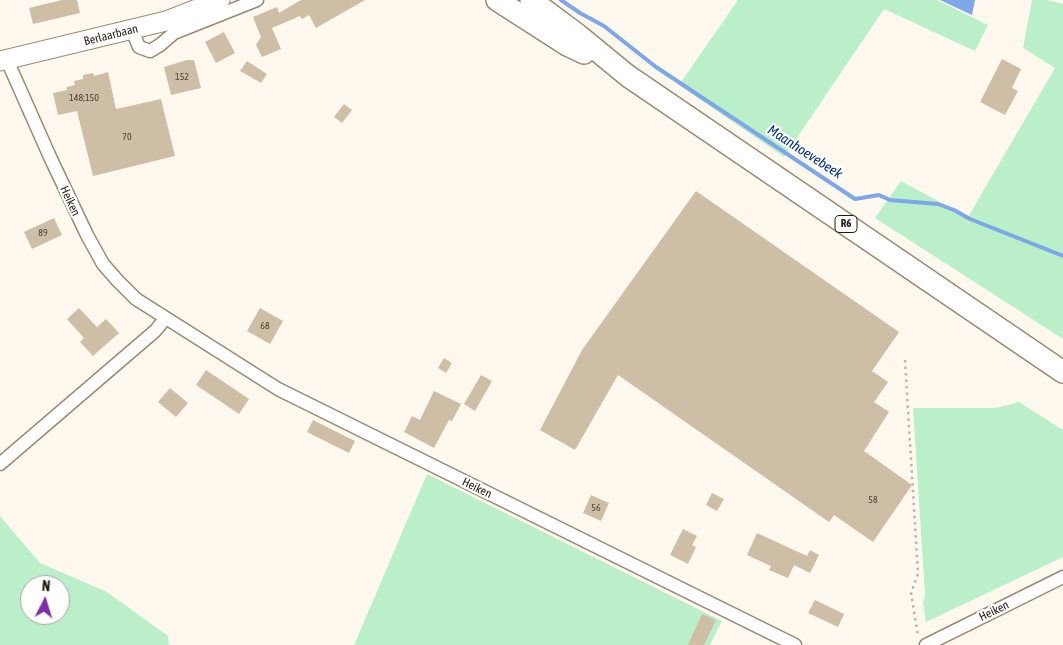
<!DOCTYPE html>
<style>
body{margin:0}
#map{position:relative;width:1063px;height:645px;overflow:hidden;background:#fff8ee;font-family:"Asap Condensed",sans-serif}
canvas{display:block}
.north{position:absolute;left:20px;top:575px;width:50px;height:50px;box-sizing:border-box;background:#fff;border:1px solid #a7a4a1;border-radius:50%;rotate:5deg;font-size:14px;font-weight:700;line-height:20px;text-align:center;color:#231c14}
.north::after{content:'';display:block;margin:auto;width:18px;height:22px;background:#7f30a0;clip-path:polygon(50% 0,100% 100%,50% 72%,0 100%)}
</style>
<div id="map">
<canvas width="1063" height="645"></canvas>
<div class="north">N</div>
</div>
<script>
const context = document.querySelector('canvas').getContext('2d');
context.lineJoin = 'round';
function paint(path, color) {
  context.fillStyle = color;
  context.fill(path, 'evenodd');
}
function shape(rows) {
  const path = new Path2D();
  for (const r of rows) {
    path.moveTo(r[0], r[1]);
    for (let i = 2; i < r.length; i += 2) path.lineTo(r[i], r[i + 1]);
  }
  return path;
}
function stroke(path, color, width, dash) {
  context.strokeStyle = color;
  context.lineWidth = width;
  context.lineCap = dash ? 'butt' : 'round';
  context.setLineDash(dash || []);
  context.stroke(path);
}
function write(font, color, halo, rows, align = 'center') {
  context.font = font + ' "Asap Condensed",sans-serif';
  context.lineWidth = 4.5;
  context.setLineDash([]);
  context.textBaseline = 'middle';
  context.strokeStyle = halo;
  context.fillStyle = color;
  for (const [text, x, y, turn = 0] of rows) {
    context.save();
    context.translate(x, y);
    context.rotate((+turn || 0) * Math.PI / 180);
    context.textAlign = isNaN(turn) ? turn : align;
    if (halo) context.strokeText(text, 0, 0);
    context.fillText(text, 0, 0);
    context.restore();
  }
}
const green = shape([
 [738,0,937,0,988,25,975,51,884,9,784,157,679,85],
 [1032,0,1047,0,1063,4,1063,339,875,218,901,181,968,217,1055,68,1023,48],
 [1019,402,1063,430,1063,557,926,622,923,603,925,595,913,408,996,408],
 [427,474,722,621,710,645,354,645],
 [0,516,40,563,107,592,168,636,169,645,0,645],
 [30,585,60,585,60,615,30,615]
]);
const water = shape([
 [940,0,975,0,972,15]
]);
const stream = shape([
 [561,0,580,13,604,26,656,67,855,199,879,195,890,200,938,204,954,210,970,219,1063,256]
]);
const building = shape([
 [62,0,77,0,80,13,33,24,29,8],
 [301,0,365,0,316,28,309,15,302,19,300,16,272,28,281,49,262,57,256,45,261,37,253,17,277,7,279,13],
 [224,32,235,53,216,63,205,42],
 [1002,59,1021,69,1012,88,1018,91,1005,115,980,102],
 [187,60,194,60,201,88,171,95,164,67],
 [247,61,267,74,261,83,240,71],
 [108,72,116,109,161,99,175,156,93,176,77,111,58,115,53,93,67,90,67,87,75,85,74,81,83,79,83,75,93,73,94,76],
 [344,104,352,110,342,123,334,117],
 [696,191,899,332,872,371,888,382,874,402,889,412,864,451,912,485,873,542,834,515,829,522,618,375,575,450,540,430,582,350],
 [54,218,62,235,32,249,24,232],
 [79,308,97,327,106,319,119,333,93,356,80,342,84,338,67,319],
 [260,308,283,321,270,344,247,331],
 [444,358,452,363,446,373,438,368],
 [206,370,249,399,239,414,196,385],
 [481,375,492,381,475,411,464,404],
 [170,388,188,403,176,417,158,402],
 [434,391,461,404,452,421,449,420,434,448,404,432,412,416,420,420],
 [313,420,355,441,349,453,307,432],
 [712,493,724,499,717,511,706,505],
 [591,495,609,503,601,521,583,513],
 [683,529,697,536,692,545,696,547,688,564,670,555],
 [757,533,807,556,810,550,819,555,810,573,794,565,788,578,769,570,771,566,747,555],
 [815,600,844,614,838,627,808,613],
 [702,614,716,620,704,645,688,645]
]);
const path = shape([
 [905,360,918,574,911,593,918,636]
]);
const street = shape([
 [132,30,139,47,150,51,160,45,174,33,257,0],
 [7,60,50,157,87,235,103,264,117,280,136,299,278,389,795,645],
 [0,464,155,331,165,319],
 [926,645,1063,577]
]);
const secondary = shape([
 [0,61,166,21,220,0]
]);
const primary = shape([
 [497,0,567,45,584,53],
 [531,0,578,35,628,76,1063,372]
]);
const numberNames = [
 ["152",182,77],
 ["148;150",84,98],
 ["70",127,137],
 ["89",43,233],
 ["68",265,326],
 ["58",873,500],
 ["56",596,508]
];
const shields = [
 [846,224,22]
];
const shieldNames = [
 ["R6",846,224]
];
const streetNames = [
 ["Berlaarbaan",111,35,-14],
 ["Heiken",70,201,65],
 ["Heiken",477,488,26],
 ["Heiken",994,611,-26]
];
const waterNames = [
 ["Maanhoevebeek",805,152,33]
];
paint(green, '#bbefc9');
paint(water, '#7ea7e8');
stroke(stream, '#7ea7e8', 4);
paint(building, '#cfbea6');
stroke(street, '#998972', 15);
stroke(secondary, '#998972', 21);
stroke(primary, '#998972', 24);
stroke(path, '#bbb4aa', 2.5, [2.5, 4]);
stroke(street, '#fff', 12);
stroke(secondary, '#fff', 19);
stroke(primary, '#fff', 21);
write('10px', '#4e4438', null, numberNames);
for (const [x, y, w] of shields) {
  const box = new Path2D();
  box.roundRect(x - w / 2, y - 8.5, w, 17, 4);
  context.fillStyle = '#fff';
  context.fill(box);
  stroke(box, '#231c14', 1);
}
write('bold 11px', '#231c14', null, shieldNames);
write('12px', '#231c14', '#fff', streetNames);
write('italic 14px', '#00317a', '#fff', waterNames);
</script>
